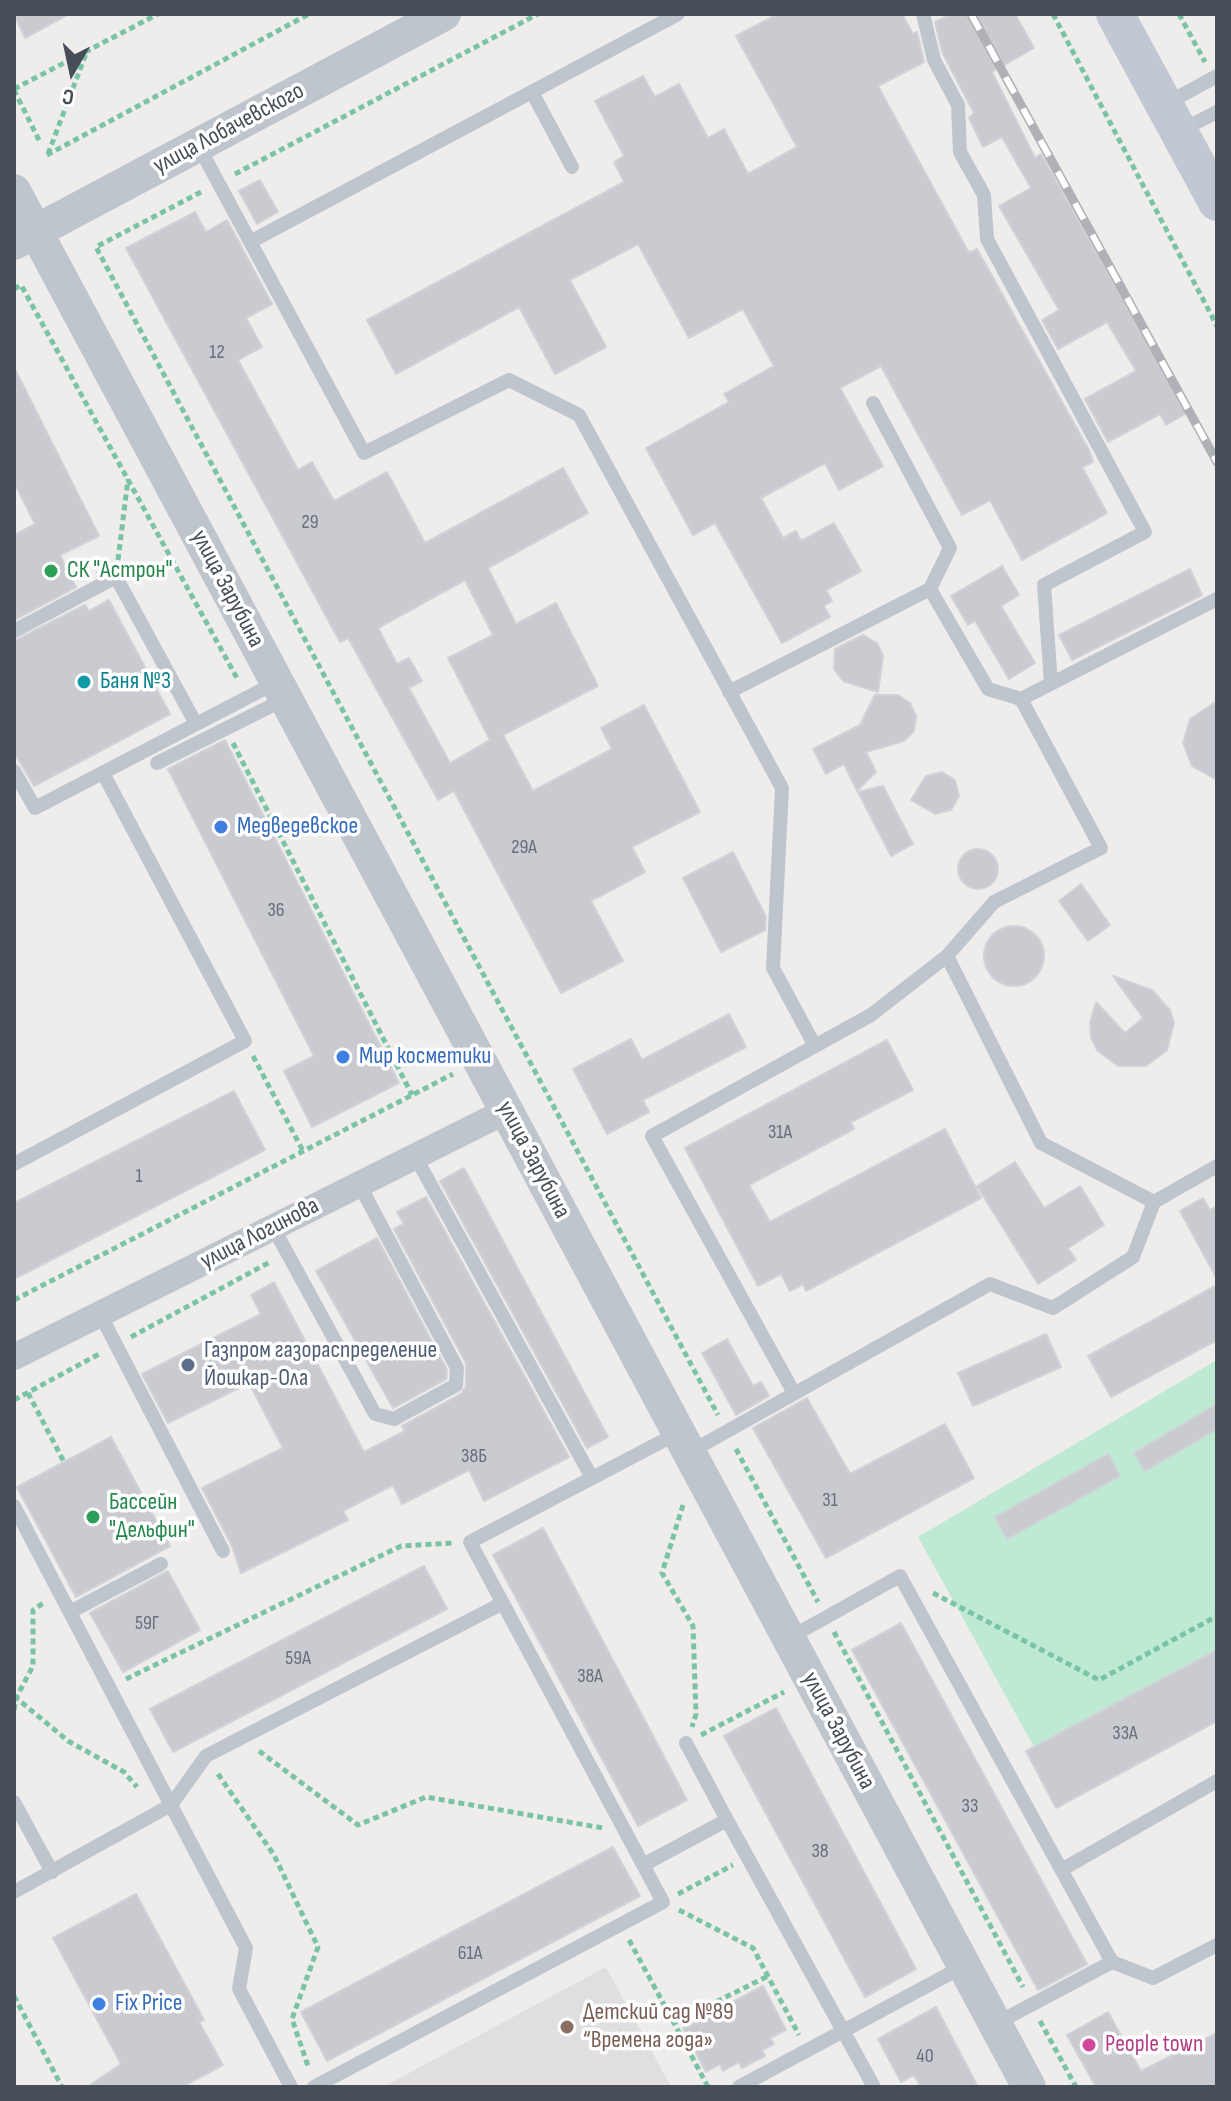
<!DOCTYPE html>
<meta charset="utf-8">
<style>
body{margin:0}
#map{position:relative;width:1231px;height:2101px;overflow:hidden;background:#efedec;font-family:"Sofia Sans Condensed",sans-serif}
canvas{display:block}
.frame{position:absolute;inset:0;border:16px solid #474e58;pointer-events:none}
.north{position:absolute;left:32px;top:32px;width:80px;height:80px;-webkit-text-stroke:6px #fff;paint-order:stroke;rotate:189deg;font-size:22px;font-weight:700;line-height:32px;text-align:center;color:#474e58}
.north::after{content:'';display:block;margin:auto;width:28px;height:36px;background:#474e58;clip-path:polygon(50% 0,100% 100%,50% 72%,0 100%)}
</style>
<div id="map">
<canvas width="1231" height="2101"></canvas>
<div class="frame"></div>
<div class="north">С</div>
</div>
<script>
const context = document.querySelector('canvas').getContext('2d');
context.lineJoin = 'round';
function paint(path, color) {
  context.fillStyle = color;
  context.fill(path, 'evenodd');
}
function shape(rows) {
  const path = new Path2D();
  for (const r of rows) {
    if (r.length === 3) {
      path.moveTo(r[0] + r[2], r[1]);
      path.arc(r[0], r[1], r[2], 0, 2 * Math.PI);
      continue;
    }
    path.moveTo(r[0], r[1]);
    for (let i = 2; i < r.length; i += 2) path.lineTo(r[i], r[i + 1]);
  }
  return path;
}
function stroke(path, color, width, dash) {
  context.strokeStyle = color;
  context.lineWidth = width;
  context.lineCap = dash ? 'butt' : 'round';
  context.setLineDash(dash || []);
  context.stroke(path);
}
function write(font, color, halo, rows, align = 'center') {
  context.font = font + ' "Sofia Sans Condensed",sans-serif';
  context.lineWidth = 7;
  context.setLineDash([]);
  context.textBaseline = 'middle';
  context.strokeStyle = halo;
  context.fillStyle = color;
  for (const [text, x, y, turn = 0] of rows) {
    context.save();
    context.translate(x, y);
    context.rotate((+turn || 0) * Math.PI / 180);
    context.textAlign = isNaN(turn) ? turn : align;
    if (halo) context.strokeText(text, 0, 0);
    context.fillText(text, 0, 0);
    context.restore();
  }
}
const education = shape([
 [606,1967,671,2087,383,2087]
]);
const green = shape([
 [1217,1360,1217,1650,1034,1747,918,1537]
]);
const building = shape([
 [14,14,69,14,25,38,14,14],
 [778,14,902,14,913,34,917,32,924,62,878,86,969,253,977,249,1090,452,1093,462,1082,467,1107,513,1022,560,990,500,962,515,881,366,840,388,883,466,839,490,825,463,761,498,783,538,796,531,801,541,834,523,861,571,826,590,832,601,824,606,830,617,782,643,715,523,693,535,646,448,729,402,724,394,774,366,743,309,689,338,638,244,570,280,606,347,555,374,519,307,396,374,367,320,624,182,614,162,624,156,595,101,643,76,655,97,679,84,708,138,724,129,748,174,797,147,736,36,778,14],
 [952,14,1015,14,1034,48,992,72,1035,158,1041,154,1187,413,1166,425,1160,414,1108,442,1085,399,1136,371,1107,322,1058,349,1042,320,1059,310,999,206,1031,188,1002,137,983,147,969,118,974,113,942,52,935,22,952,14],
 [260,180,278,212,257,224,239,191,260,180],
 [195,212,206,232,227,220,272,304,246,318,262,347,238,360,298,470,312,462,334,501,387,472,425,543,563,468,588,513,488,568,516,624,556,603,598,686,503,735,533,791,612,749,601,728,644,705,700,812,632,847,645,872,591,901,623,961,561,993,454,791,438,800,348,638,340,642,126,248,195,212],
 [465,580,493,635,448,658,490,740,450,763,409,688,422,681,409,658,397,664,378,628,465,580],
 [14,367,99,536,60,555,76,587,14,620,14,535,35,524,14,482,14,367],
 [1002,566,1019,595,1001,606,1035,663,1009,679,975,621,968,625,951,596,1002,566],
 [1190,569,1202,595,1072,660,1059,635,1190,569],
 [109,600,170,714,34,786,14,752,14,641,85,605,89,611,109,600],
 [863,635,877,643,883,656,878,692,843,681,834,669,835,649,863,635],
 [875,695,898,695,910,703,916,716,914,731,904,741,866,752,876,772,857,791,844,764,826,774,813,749,860,725,875,695],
 [1217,701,1217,780,1192,766,1183,743,1190,719,1217,701],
 [225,740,399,1083,312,1127,284,1071,314,1056,168,769,225,740],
 [942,772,955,780,959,796,951,810,935,814,911,800,926,776,942,772],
 [883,786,913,844,891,856,858,792,883,786],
 [978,869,20],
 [733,852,766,917,765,930,721,952,683,878,733,852],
 [1081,884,1110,925,1088,941,1059,901,1081,884],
 [1014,956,30],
 [1113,976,1152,990,1170,1010,1174,1023,1167,1050,1146,1066,1118,1066,1097,1050,1091,1037,1090,1023,1096,1002,1125,1033,1143,1018,1113,976],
 [729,1014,746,1047,643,1100,649,1112,607,1134,573,1069,631,1039,642,1060,729,1014],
 [887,1040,913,1090,851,1122,854,1129,749,1185,770,1222,945,1129,981,1198,806,1291,803,1284,790,1291,781,1274,758,1286,685,1148,887,1040],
 [234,1091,265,1150,14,1279,14,1203,234,1091],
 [1015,1162,1044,1208,1080,1186,1104,1225,1068,1248,1076,1260,1038,1284,977,1186,1015,1162],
 [464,1168,608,1437,587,1448,440,1181,464,1168],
 [426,1197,569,1457,484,1501,469,1470,402,1504,393,1485,343,1511,348,1520,241,1573,232,1546,202,1488,283,1448,249,1383,168,1423,142,1374,261,1314,251,1295,274,1282,364,1452,405,1431,402,1426,461,1394,466,1386,466,1363,394,1229,404,1224,397,1212,426,1197],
 [1203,1198,1210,1210,1217,1206,1217,1279,1180,1211,1203,1198],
 [377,1238,447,1370,446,1379,393,1408,316,1271,377,1238],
 [1217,1285,1217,1340,1111,1397,1088,1356,1217,1285],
 [1046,1334,1061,1367,973,1406,958,1373,1046,1334],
 [727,1339,753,1386,761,1382,769,1396,736,1415,702,1353,727,1339],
 [807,1398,850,1474,945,1424,974,1478,826,1558,753,1428,807,1398],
 [1217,1404,1217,1429,1145,1471,1134,1453,1217,1404],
 [111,1437,170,1546,76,1597,17,1487,111,1437],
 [1108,1454,1120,1476,1007,1539,995,1517,1108,1454],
 [543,1528,687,1800,638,1826,493,1555,543,1528],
 [424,1566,447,1609,173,1752,150,1709,424,1566],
 [168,1571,200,1630,123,1672,90,1613,168,1571],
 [901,1623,1087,1964,1038,1990,852,1650,901,1623],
 [1217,1650,1217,1721,1056,1808,1026,1751,1217,1650],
 [776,1708,916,1969,865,1997,724,1736,776,1708],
 [613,1847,640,1896,327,2061,301,2012,613,1847],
 [136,1894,204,2020,199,2022,223,2065,182,2087,87,2087,121,2064,53,1938,136,1894],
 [763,1986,786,2030,770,2038,774,2044,762,2050,765,2056,753,2062,742,2068,739,2062,723,2071,720,2064,706,2072,683,2028,763,1986],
 [936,2007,978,2087,921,2087,914,2075,901,2082,878,2039,936,2007],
 [1108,2012,1141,2071,1217,2033,1217,2087,1096,2087,1067,2035,1108,2012]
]);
const path = shape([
 [1053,14,1217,326],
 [1179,14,1205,62],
 [14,89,158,14],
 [14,90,40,142],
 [48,154,87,51],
 [47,155,309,14],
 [235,174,538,14],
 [201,192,96,247,718,1415],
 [14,289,21,285,238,680],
 [118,560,128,479],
 [233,743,412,1095],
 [253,1056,303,1151],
 [14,1300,453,1074],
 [131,1337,270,1262],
 [28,1393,64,1462],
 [14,1400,101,1353],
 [736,1449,818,1602],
 [683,1505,662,1573,693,1626,696,1714,692,1727],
 [933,1593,1099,1680,1217,1616],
 [834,1632,1023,1987],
 [126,1679,401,1546,453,1543],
 [14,1696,68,1741,124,1772,137,1787],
 [14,1710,16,1698,33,1666,33,1610,45,1602],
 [701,1735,784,1692],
 [259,1751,358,1825,426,1797,603,1828],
 [218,1774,274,1855,318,1947,292,2019,309,2069],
 [678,1894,733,1865],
 [679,1910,753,1948,799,2035],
 [629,1940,674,2023],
 [14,1996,62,2087],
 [1040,2021,1076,2087],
 [708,2087,674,2023,768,1976]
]);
const service = shape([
 [923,14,934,60,958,105,960,152,984,195,987,239,1145,532,1044,585,1051,684],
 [532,92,572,167],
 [1164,105,1217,76],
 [1179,131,1217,112],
 [198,145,364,453,509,380,579,415,782,788,773,968,815,1046],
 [250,242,678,14],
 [873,403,950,548,930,589,988,689,1021,699],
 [14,631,116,577,196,724],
 [729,692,930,589],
 [157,763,285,699],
 [14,771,35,808,277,682],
 [947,956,1041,1143,1154,1202],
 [415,1156,592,1478],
 [14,1164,245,1041,103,773],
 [273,1227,375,1414,394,1419,456,1385,457,1368,359,1184],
 [100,1314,223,1551],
 [794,1393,652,1136,871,1015,947,956,994,902,1101,848,1021,699,1217,599],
 [690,1452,990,1284,1053,1308,1133,1257,1154,1202,1217,1166],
 [14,1506,246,1948,239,1989,291,2087],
 [70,1612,161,1564],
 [789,1638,900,1576,1112,1962],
 [686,1743,727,1820],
 [14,1802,52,1872],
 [643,1865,727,1820,874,2087],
 [1063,1869,1217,1781],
 [14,1892,171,1805,206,1756,503,1603],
 [995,2024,1112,1962,1153,1978,1217,1945],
 [314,2087,663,1902,470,1542,678,1433],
 [739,2087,964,1966]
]);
const minor = shape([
 [14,1357,506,1111]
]);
const tertiary = shape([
 [14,191,1029,2087],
 [14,243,444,14]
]);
const secondary = shape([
 [1115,14,1217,202]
]);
const rail = shape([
 [971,14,1217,462]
]);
const markers = [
 [51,571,8,"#2e9e5b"],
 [84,682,8,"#0f9aa8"],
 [221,827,8,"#3f7fe0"],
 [343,1057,8,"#3f7fe0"],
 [188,1365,8,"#5c6f8a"],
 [93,1517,8,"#2e9e5b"],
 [99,2004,8,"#3f7fe0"],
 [567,2027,8,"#8d6e63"],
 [1089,2045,8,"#d1479c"]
];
const numberNames = [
 ["12",217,353],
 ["29",310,523],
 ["29А",524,848],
 ["36",276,911],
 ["31А",780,1133],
 ["1",139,1177],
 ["38Б",474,1457],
 ["31",830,1501],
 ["59Г",147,1624],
 ["59А",298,1659],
 ["38А",590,1677],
 ["33А",1125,1734],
 ["33",970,1807],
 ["38",820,1852],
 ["61А",470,1954],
 ["40",925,2057]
];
const streetNames = [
 ["улица Лобачевского",229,129,-28],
 ["улица Зарубина",227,589,62],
 ["улица Зарубина",533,1160,62],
 ["улица Логинова",260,1234,-27],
 ["улица Зарубина",838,1731,62]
];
const leisureNames = [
 ["СК \"Астрон\"",67,571],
 ["Бассейн",109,1503],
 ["\"Дельфин\"",109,1531]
];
const cultureNames = [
 ["Баня №3",100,682]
];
const shopNames = [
 ["Медведевское",237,827],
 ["Мир косметики",359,1057],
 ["Fix Price",115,2004]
];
const serviceNames = [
 ["Газпром газораспределение",204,1351],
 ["Йошкар-Ола",204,1379]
];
const educationNames = [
 ["Детский сад №89",583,2013],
 ["“Времена года»",583,2041]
];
const hotelNames = [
 ["People town",1105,2045]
];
paint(education, '#e0dede');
paint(green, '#bee9d3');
paint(building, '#cacbd1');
stroke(building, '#d1d2d7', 2);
stroke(path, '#7ac3a7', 5, [6, 4]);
stroke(service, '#bfc5cd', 14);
stroke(minor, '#bfc5cd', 26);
stroke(tertiary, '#bfc5cd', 34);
stroke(secondary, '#c1c8d4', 38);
stroke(rail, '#afb1b6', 9);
stroke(rail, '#fff', 6, [18]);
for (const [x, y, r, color] of markers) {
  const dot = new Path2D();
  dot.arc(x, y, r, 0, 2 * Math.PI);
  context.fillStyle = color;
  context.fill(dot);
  stroke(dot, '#fff', 3);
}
write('20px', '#686d76', null, numberNames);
write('24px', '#474e58', '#fff', streetNames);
write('24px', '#27864d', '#fff', leisureNames, 'left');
write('24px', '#0d838f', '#fff', cultureNames, 'left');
write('24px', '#366cbe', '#fff', shopNames, 'left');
write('24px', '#4e5e75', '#fff', serviceNames, 'left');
write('24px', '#785e54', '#fff', educationNames, 'left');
write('24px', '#b23c85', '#fff', hotelNames, 'left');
</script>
